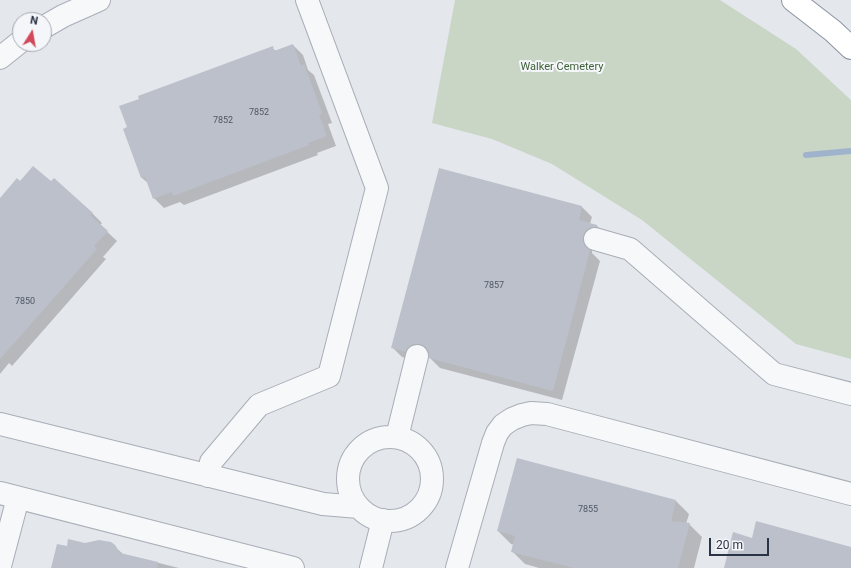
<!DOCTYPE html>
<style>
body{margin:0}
#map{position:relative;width:851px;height:568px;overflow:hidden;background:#e4e7ec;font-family:Roboto,sans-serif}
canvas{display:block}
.north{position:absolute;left:12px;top:12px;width:40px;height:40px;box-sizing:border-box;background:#f4f6f9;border:1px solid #a4a8b1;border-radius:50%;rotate:11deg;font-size:11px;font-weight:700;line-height:16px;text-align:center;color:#2b3445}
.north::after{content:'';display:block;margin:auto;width:14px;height:18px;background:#d1495b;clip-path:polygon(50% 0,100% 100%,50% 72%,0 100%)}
.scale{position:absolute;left:709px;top:538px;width:60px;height:18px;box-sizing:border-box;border:2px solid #2b3445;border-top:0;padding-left:5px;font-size:12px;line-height:14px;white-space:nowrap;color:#2b3445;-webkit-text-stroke:3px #f4f6f9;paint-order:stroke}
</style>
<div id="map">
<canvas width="851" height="568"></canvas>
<div class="north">N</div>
<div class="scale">20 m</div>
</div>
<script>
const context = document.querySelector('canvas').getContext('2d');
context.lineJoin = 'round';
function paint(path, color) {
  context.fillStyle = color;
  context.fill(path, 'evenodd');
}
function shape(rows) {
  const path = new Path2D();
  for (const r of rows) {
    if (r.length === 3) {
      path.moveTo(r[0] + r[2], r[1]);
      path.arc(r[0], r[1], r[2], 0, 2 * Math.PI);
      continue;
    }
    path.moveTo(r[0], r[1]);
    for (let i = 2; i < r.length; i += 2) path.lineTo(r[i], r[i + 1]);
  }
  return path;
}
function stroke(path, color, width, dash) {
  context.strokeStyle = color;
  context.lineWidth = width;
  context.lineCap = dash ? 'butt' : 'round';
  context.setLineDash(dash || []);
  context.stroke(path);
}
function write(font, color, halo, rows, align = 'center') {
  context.font = font + ' Roboto,sans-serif';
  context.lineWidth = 4;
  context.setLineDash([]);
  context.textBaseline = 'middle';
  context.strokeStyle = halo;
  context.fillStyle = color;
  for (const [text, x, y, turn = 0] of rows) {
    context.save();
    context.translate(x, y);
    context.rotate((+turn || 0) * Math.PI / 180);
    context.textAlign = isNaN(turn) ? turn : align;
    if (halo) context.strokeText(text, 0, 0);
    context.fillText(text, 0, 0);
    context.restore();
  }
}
const green = shape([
 [455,0,720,0,796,49,851,100,851,359,796,344,642,220,552,164,492,139,432,123]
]);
const shadow = shape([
 [293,45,303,55,308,70,314,75,332,123,328,124,336,146,317,153,318,155,184,205,180,202,164,208,154,198,149,184,142,178,272,48,276,51],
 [440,169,582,207,592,217,590,224,597,226,607,235,592,246,592,253,600,261,562,400,440,368,430,358,430,353,423,354,415,361,402,357,392,347],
 [21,182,92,213,102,223,100,225,117,241,103,257,106,259,12,366,9,363,0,374,0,200],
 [676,501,689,514,686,524,689,524,702,537,694,568,539,568,525,564,512,551,514,545,511,544,498,531],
 [85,544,114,546,123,554,179,568,52,568,67,548]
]);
const stream = shape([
 [806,155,851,151]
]);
const building = shape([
 [293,44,301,66,304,64,322,113,319,115,327,136,308,143,309,145,173,196,172,192,153,199,145,177,141,178,123,129,127,127,119,106,139,99,138,96,273,46,274,51],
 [33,166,51,181,54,178,93,213,90,215,108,231,94,246,97,249,0,359,0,198,17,178,20,181],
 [439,168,582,206,579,220,597,225,597,227,592,227,587,230,583,236,583,242,586,247,590,250,553,391,429,358,429,352,426,347,420,344,413,344,408,347,406,352,391,348],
 [517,458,676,500,671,521,690,523,678,568,574,568,511,552,515,536,497,531],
 [756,521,851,547,851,568,724,568,733,532,752,538],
 [68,539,85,543,99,540,111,542,115,545,120,553,158,562,157,568,51,568,57,544,67,546]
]);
const minor = shape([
 [44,27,63,16,99,0],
 [0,58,20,42],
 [595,239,630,249,774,374,851,394],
 [0,424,323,504,359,507],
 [397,437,417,356],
 [390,479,42],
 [208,476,211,462,259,405,329,376,377,188,307,0],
 [0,493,293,568],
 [0,566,18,498],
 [371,568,383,520],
 [457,568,493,443,497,433,503,425,512,419,522,415,531,413,547,414,851,494]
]);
const highway = shape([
 [793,0,833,31,851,48]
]);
const numberNames = [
 ["7852",259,113],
 ["7852",223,121],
 ["7857",494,286],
 ["7850",25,302],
 ["7855",588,510]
];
const parkNames = [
 ["Walker Cemetery",562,67]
];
paint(green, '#c9d6c5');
paint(shadow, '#0003');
stroke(stream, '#9fb4cc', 6);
paint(building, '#bbc0ca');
stroke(minor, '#a9aeb7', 24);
stroke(highway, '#8b94a3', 24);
stroke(minor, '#f7f8fa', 22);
stroke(highway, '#fff', 22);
write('9px', '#4f5766', null, numberNames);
write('11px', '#3f6138', '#f4f6f9', parkNames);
</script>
